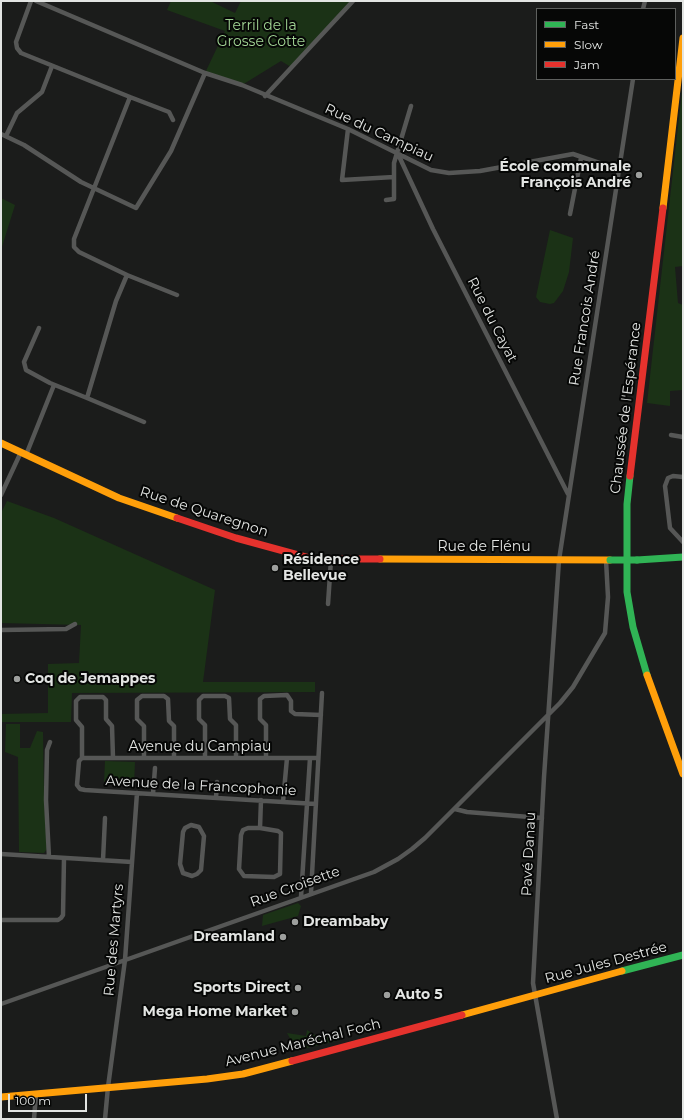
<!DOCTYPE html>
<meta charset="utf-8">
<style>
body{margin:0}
#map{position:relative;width:684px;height:1120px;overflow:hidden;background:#1b1c1b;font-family:Montserrat,sans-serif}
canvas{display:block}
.frame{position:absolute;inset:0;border:2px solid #e3e5e3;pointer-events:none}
.legend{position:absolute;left:536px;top:8px;width:140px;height:72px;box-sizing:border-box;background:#060706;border:1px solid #5e605e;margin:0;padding:5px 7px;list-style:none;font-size:12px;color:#e3e5e3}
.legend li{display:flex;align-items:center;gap:8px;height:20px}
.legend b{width:20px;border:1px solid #5e605e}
.scale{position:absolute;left:8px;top:1094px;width:79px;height:18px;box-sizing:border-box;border:2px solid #e3e5e3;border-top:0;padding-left:5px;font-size:12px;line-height:14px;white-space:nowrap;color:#e3e5e3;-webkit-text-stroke:3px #060706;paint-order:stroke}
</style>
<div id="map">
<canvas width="684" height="1120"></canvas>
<div class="frame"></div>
<ul class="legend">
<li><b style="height:5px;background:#30b455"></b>Fast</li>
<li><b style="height:5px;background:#ff9f0a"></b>Slow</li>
<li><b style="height:5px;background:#e5322d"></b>Jam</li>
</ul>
<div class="scale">100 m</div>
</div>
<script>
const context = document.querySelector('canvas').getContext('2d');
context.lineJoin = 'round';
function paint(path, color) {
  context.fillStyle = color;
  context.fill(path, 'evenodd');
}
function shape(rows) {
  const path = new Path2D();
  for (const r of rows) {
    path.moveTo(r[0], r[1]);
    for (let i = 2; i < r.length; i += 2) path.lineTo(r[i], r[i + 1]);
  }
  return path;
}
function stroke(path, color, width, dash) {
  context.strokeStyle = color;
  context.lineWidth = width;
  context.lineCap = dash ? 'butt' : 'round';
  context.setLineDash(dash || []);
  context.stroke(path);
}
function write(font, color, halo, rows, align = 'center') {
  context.font = font + ' Montserrat,sans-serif';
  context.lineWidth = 4;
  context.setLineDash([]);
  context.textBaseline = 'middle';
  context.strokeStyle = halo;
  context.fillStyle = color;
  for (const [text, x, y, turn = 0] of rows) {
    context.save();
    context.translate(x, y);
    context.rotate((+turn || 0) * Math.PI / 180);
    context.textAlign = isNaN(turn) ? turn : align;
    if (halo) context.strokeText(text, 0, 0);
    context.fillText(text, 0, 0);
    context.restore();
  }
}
const green = shape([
 [171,1,210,1,235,13,241,1,353,1,291,67,281,61,242,85,205,73,225,31,167,10],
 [683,82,683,266,675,267,678,303,683,305,683,390,670,391,670,406,647,403],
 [1,198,15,205,1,250],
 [550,230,573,238,569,272,563,291,554,303,550,304,540,302,536,297],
 [7,501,54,518,215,590,203,682,315,682,315,692,72,693,71,722,1,722,1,714,48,713,48,664,79,663,81,625,1,623,1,513],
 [6,724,20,724,20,748,30,748,37,731,43,732,44,796,47,849,44,853,19,852,18,757,5,752],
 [105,761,135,762,134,784,104,782],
 [298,903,301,906,298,916,262,926,263,915],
 [307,1030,320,1038,336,1035,338,1035,340,1040,299,1050,296,1049,287,1033,306,1036]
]);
const street = shape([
 [31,1,16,42,17,48,21,53,130,97,74,239,74,247,79,252,127,275,116,301,87,398,50,383,26,370,24,362,39,328],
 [36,1,205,73,242,85,348,129,431,170,449,173,480,171,573,154,620,170],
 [643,9,645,1],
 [265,96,353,1],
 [130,97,169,112,173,120],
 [348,129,342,180,394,177,394,163,411,106],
 [1,134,24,145,81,182,136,208,171,151,205,73],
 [6,136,17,113,42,92,52,66],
 [398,154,433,229,568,494],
 [386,200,394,199,394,177],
 [570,214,581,158],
 [127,275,177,295],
 [87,398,144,422],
 [671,435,683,437],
 [26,455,54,385],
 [683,477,673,476,668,478,665,486,670,528,683,542],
 [1,495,21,452],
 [328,604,331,560],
 [1,630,66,629,75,624],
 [82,758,79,761,77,785,80,789,85,790,316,804],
 [82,758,318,758],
 [82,758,82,727,76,720,76,701,80,697,103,697,106,700,106,719,112,726,113,758],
 [144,758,144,726,137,719,137,700,142,696,164,696,168,699,169,721,174,726,174,758],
 [205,758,205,725,199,719,199,700,203,696,225,696,229,698,230,719,236,725,236,758],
 [266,758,266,725,260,719,260,699,264,696,287,695,291,701,291,711,295,714,321,715],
 [153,794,155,768],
 [216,798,217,782],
 [283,802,287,758],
 [455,809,467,812,542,818],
 [191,825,199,827,204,836,201,870,197,874,192,876,183,873,180,864,183,832,185,828,191,825],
 [260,828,278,831,281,833,280,874,274,877,244,876,239,869,241,835,243,830,248,828,260,828,261,800],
 [1,854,132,862],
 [49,857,46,800,47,750,50,742],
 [103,860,105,818],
 [311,893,322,693],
 [301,897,310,758],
 [1,920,58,920,61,918,63,915,64,858],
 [1,1004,374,872,398,859,412,849,425,838,560,703,573,687,605,633,608,597,606,560],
 [34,1119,36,1094],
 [105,1119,108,1087,125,960,137,793],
 [557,1119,533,983,544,777,559,560,633,79]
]);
const fast = shape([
 [630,476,627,504,627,592,633,627,647,675],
 [637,560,683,557],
 [622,971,683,955]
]);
const slow = shape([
 [663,208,683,38],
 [1,443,119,498,177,518],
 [380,559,610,560],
 [647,675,683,774],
 [462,1015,622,971],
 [1,1097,207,1079,243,1074,292,1061]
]);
const jam = shape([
 [630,476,663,208],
 [177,518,236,538,313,559,380,559],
 [292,1061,462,1015]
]);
const fastBridge = shape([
 [610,560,637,560]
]);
const markers = [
 [639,175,4,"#9d9f9d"],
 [275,568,4,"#9d9f9d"],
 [17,679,4,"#9d9f9d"],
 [295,922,4,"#9d9f9d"],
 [283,937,4,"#9d9f9d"],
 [298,988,4,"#9d9f9d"],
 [387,995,4,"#9d9f9d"],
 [295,1012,4,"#9d9f9d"]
];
const parkNames = [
 ["Terril de la",261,26],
 ["Grosse Cotte",261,42]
];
const streetNames = [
 ["Rue du Campiau",379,133,25],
 ["Rue Francois André",585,318,-81],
 ["Rue du Cayat",492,320,63],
 ["Chaussée de l'Espérance",626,408,-83],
 ["Rue de Quaregnon",204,512,18],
 ["Rue de Flénu",484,547],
 ["Avenue du Campiau",200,747],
 ["Avenue de la Francophonie",201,786,3],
 ["Pavé Danau",529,854,-87],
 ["Rue Croisette",295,887,-20],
 ["Rue des Martyrs",114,940,-85],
 ["Rue Jules Destrée",606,963,-15],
 ["Avenue Maréchal Foch",303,1043,-14]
];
const poiNames = [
 ["École communale",631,167],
 ["François André",631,183],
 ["Résidence",283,560,"left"],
 ["Bellevue",283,576,"left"],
 ["Coq de Jemappes",25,679,"left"],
 ["Dreambaby",303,922,"left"],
 ["Dreamland",275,937],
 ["Sports Direct",290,988],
 ["Auto 5",395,995,"left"],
 ["Mega Home Market",287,1012]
];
paint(green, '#1b3216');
stroke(street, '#565756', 4.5);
stroke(fast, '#30b455', 7);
stroke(slow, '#ff9f0a', 7);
stroke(jam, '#e5322d', 7);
stroke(fastBridge, '#30b455', 7);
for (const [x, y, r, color] of markers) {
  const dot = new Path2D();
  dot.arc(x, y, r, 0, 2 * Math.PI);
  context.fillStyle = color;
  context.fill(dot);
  stroke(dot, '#060706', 1.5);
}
write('14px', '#a1d494', '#060706', parkNames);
write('14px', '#e3e5e3', '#060706', streetNames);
write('bold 14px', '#e3e5e3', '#060706', poiNames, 'right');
</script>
